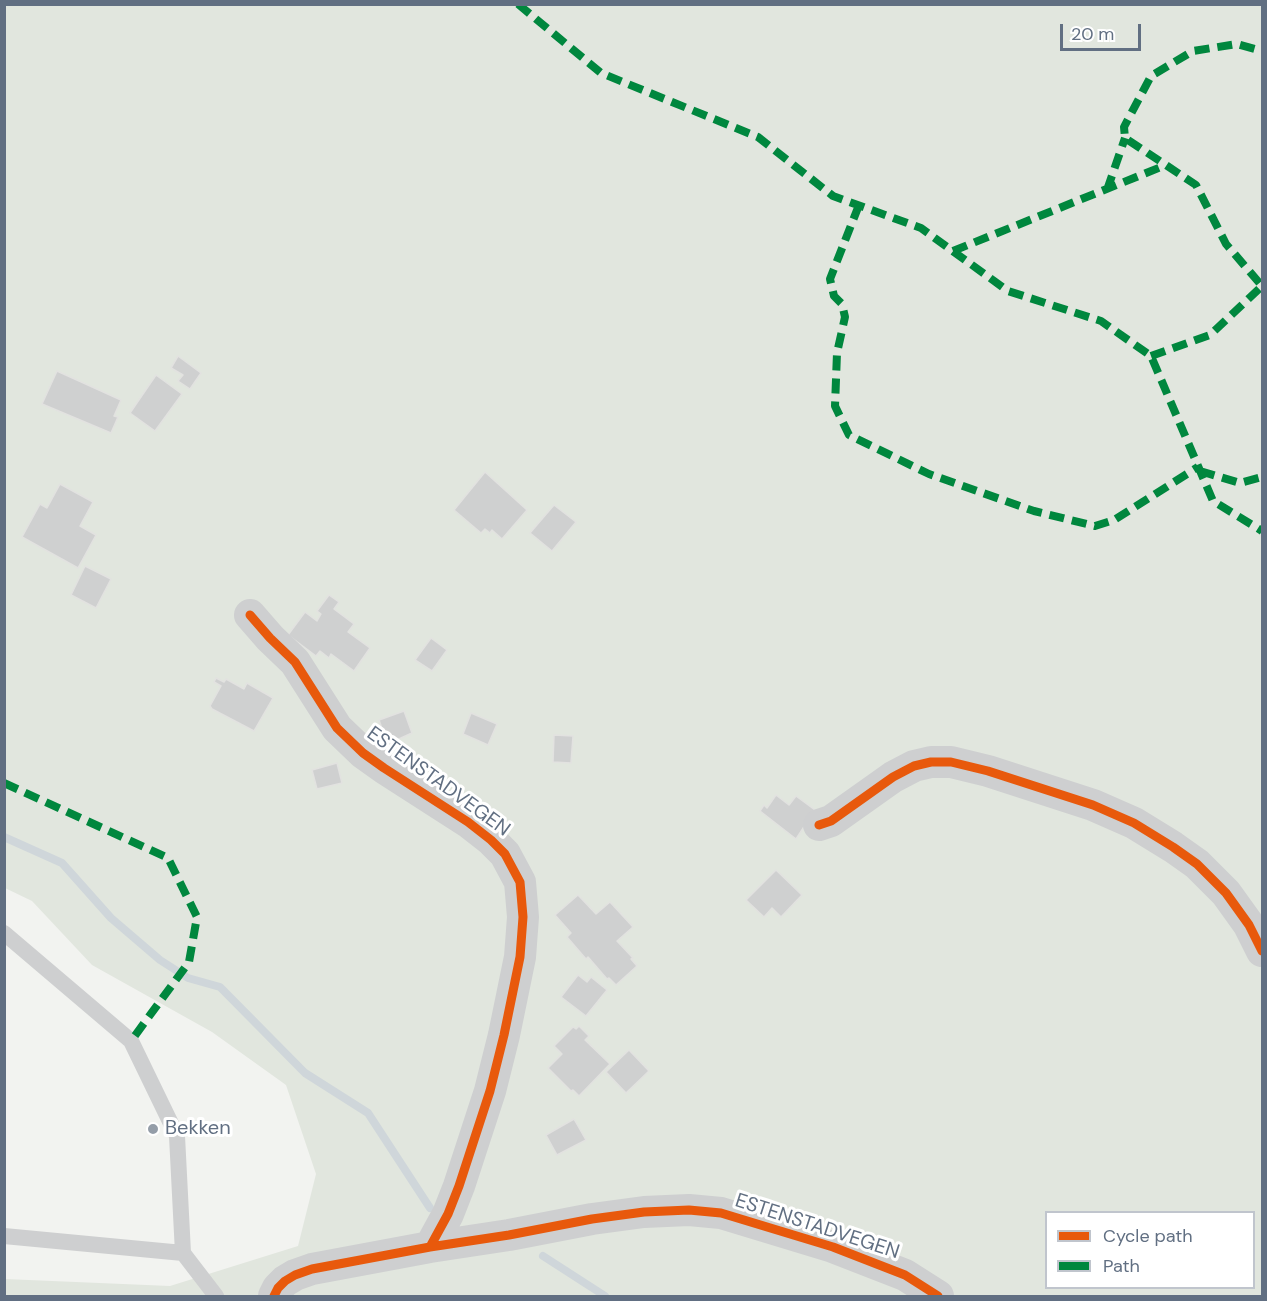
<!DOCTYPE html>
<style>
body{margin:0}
#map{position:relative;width:1267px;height:1301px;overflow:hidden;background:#f2f3f0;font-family:"DM Sans",sans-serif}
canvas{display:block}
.frame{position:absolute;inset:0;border:6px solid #616f82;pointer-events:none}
.legend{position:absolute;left:1045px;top:1211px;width:210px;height:78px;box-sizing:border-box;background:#fff;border:2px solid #c0c5cd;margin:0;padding:8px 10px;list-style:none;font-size:18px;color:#616f82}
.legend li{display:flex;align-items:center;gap:12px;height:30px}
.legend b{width:30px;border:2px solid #c0c5cd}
.scale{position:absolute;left:1060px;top:24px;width:81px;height:27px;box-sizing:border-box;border:3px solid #616f82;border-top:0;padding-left:8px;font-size:18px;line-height:21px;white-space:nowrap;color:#616f82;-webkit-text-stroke:4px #fff;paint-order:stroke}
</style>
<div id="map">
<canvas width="1267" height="1301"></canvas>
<div class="frame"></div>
<ul class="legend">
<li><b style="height:8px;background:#e8590c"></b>Cycle path</li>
<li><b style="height:8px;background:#00873e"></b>Path</li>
</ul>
<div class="scale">20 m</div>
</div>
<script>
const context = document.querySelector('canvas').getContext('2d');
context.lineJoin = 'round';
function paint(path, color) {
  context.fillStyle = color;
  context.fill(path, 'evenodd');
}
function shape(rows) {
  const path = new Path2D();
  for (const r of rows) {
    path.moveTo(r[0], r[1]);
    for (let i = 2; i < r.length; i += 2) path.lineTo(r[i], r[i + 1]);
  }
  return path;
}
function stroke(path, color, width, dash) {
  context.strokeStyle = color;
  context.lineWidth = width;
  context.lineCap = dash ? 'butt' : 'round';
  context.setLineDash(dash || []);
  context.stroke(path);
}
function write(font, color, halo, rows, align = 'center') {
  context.font = font + ' "DM Sans",sans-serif';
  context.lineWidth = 6;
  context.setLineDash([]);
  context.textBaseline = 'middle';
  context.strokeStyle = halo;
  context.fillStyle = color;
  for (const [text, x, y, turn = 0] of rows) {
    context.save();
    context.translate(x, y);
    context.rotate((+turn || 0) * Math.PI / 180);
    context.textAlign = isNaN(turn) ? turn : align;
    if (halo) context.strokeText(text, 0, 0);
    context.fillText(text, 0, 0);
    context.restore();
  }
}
const green = shape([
 [5,5,1262,5,1262,1296,5,1296,5,1279,170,1286,298,1246,316,1174,286,1085,212,1032,92,965,32,901,5,888],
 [1046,1212,1254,1212,1254,1288,1046,1288]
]);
const stream = shape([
 [4,837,62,863,111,918,160,960,188,978,220,987,305,1073,368,1113,430,1208],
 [543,1256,605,1296]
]);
const building = shape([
 [178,356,201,373,190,389,178,381,183,375,171,368,178,356],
 [57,371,121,400,114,416,118,417,111,433,42,404,57,371],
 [156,375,182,394,155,431,130,413,156,375],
 [485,472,527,510,502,539,492,530,490,533,485,529,481,533,454,510,485,472],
 [60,484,93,502,80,526,96,535,78,568,22,537,40,504,47,508,60,484],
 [554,505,576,522,552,551,530,533,554,505],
 [85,566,111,579,96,608,71,595,85,566],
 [329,595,339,602,334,609,354,624,348,632,370,648,354,671,331,654,329,658,320,651,316,656,288,635,305,612,317,621,321,614,317,611,329,595],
 [431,638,447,650,432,671,415,660,431,638],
 [216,678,224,682,226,679,244,689,247,683,273,698,254,731,212,709,210,706,221,686,214,682,216,678],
 [404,711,412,733,390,743,389,741,387,743,379,720,404,711],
 [471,713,497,724,488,745,463,734,471,713],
 [554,735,573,736,571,763,553,762,554,735],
 [337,763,342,783,317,789,312,770,337,763],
 [776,795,789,805,796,796,815,810,796,839,760,811,764,805,767,808,776,795],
 [776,870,802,895,781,917,772,908,764,917,746,900,776,870],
 [578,895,596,914,610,902,633,927,617,941,633,958,631,959,637,966,616,985,609,978,607,979,588,957,586,959,567,937,571,933,555,915,578,895],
 [578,975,587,982,591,977,607,990,586,1016,561,997,578,975],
 [579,1026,589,1036,585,1040,610,1064,579,1096,573,1090,571,1091,548,1068,562,1054,554,1046,573,1027,576,1029,579,1026],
 [629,1050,649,1071,626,1093,606,1072,629,1050],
 [574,1119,586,1140,557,1155,546,1135,574,1119]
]);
const lane = shape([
 [4,933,131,1041,177,1136,183,1253],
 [4,1236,183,1253,216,1296]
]);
const street = shape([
 [250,615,270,638,295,662,337,728,363,753,384,768,468,822,491,840,505,854,520,882,523,917,520,957,504,1035,490,1091,459,1186,448,1214,430,1247],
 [819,825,831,821,893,777,914,766,931,762,951,762,988,771,1093,805,1134,823,1173,847,1197,864,1226,893,1249,925,1262,951],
 [274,1296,278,1288,285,1281,295,1275,312,1269,430,1247,509,1235,592,1219,644,1212,689,1210,721,1213,833,1247,905,1275,938,1296]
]);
const quiet = shape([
 [518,4,601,73,758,137,833,196,921,228,1008,291,1101,321,1151,356,1213,501,1262,531],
 [1107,190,1125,138],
 [859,205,830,279,834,296,842,304,845,317,837,353,835,406,849,435,929,474,1034,511,1095,526,1114,520,1198,467],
 [953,251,1166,165],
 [1151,356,1210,335,1262,286,1226,244,1196,185,1125,138,1124,127,1151,76,1193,51,1237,44,1262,51],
 [1200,471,1240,483,1262,477],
 [4,783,168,858,197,917,189,962,131,1041]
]);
const cycleway = shape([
 [250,615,270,638,295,662,337,728,363,753,384,768,468,822,491,840,505,854,520,882,523,917,520,957,504,1035,490,1091,459,1186,448,1214,430,1247],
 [819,825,831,821,893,777,914,766,931,762,951,762,988,771,1093,805,1134,823,1173,847,1197,864,1226,893,1249,925,1262,951],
 [274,1296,278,1288,285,1281,295,1275,312,1269,430,1247,509,1235,592,1219,644,1212,689,1210,721,1213,833,1247,905,1275,938,1296]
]);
const markers = [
 [153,1129,6,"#949da8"]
];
const streetNames = [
 ["ESTENSTADVEGEN",438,782,36],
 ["ESTENSTADVEGEN",817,1227,18]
];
const poiNames = [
 ["Bekken",165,1129]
];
paint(green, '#e1e6de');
stroke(stream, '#cfd6da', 8);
paint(building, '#cfd0d0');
stroke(building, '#e2e2e0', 1.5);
stroke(lane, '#cecfd0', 16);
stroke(street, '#cecfd0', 32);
stroke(quiet, '#00873e', 8, [15, 8]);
stroke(cycleway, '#e8590c', 9);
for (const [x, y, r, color] of markers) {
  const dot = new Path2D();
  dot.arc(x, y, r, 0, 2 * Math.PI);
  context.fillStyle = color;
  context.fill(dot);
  stroke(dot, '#fff', 2);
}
write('20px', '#616f82', '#fff', streetNames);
write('20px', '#616f82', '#fff', poiNames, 'left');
</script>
